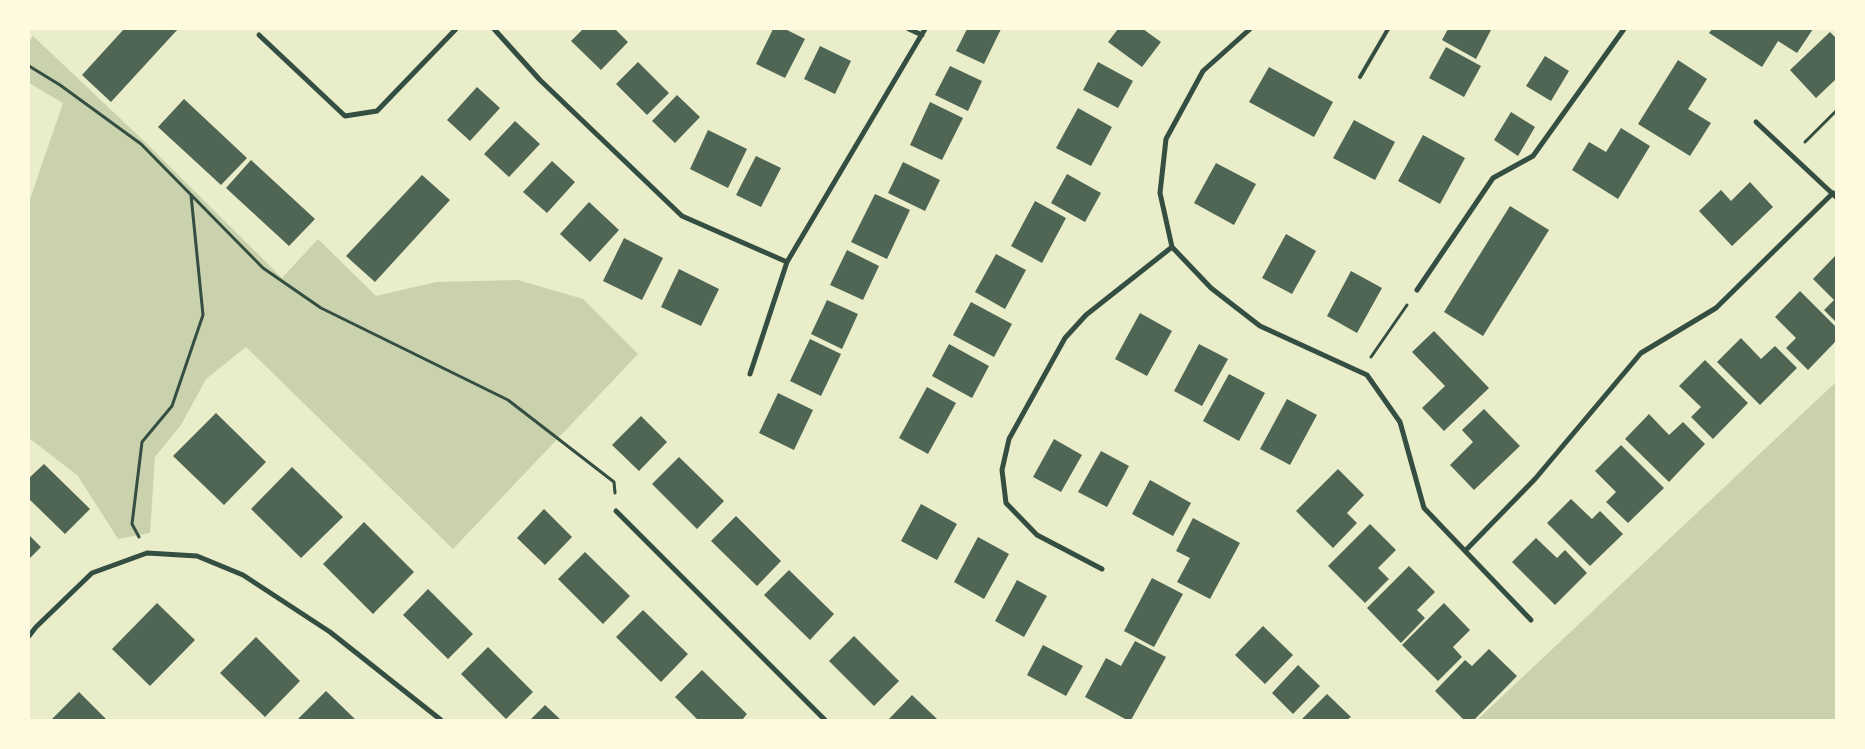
<!DOCTYPE html>
<style>
body{margin:0}
#map{position:relative;width:1865px;height:749px;overflow:hidden;background:#e9edc9;font-family:"Source Sans 3",sans-serif}
canvas{display:block}
.frame{position:absolute;inset:0;border:30px solid #fefae0;pointer-events:none}
</style>
<div id="map">
<canvas width="1865" height="749"></canvas>
<div class="frame"></div>
</div>
<script>
const context = document.querySelector('canvas').getContext('2d');
context.lineJoin = 'round';
function paint(path, color) {
  context.fillStyle = color;
  context.fill(path, 'evenodd');
}
function shape(rows) {
  const path = new Path2D();
  for (const r of rows) {
    path.moveTo(r[0], r[1]);
    for (let i = 2; i < r.length; i += 2) path.lineTo(r[i], r[i + 1]);
  }
  return path;
}
function stroke(path, color, width, dash) {
  context.strokeStyle = color;
  context.lineWidth = width;
  context.lineCap = dash ? 'butt' : 'round';
  context.setLineDash(dash || []);
  context.stroke(path);
}
const green = shape([
 [33,36,143,140,282,278,318,239,376,296,436,282,518,280,583,299,638,354,453,549,246,347,206,379,181,425,155,457,150,533,118,539,78,476,29,438,29,202,63,103,29,83,29,42],
 [1836,382,1836,720,1477,720]
]);
const building = shape([
 [124,29,178,29,111,102,82,75],
 [583,29,615,29,628,42,601,70,571,41],
 [773,29,785,29,805,39,785,78,756,64],
 [967,29,1001,29,984,64,956,51],
 [1118,29,1143,29,1161,42,1142,67,1108,42],
 [1448,29,1488,29,1491,30,1476,59,1442,40],
 [1712,29,1813,29,1797,53,1778,41,1762,67,1709,33],
 [1830,32,1836,38,1836,81,1835,80,1816,98,1790,70],
 [820,46,851,61,835,94,804,79],
 [1446,47,1481,66,1464,97,1429,78],
 [1545,56,1569,71,1551,101,1526,86],
 [1678,60,1707,79,1688,109,1711,123,1690,156,1638,124],
 [638,62,669,93,647,115,616,84],
 [1098,62,1133,81,1118,108,1083,90],
 [950,66,982,81,968,111,935,95],
 [1269,67,1333,102,1314,137,1249,102],
 [477,87,500,108,470,141,447,120],
 [677,95,700,117,675,143,652,121],
 [184,99,247,158,221,185,158,127],
 [930,102,963,118,942,160,910,145],
 [1078,108,1112,127,1091,166,1056,148],
 [1511,112,1535,127,1518,156,1494,140],
 [1354,120,1395,142,1375,180,1333,158],
 [515,121,540,144,509,177,484,154],
 [1621,128,1650,146,1618,199,1572,170,1589,142,1606,152],
 [708,130,747,149,728,188,690,169],
 [1423,135,1465,158,1440,204,1398,181],
 [756,156,781,168,761,207,736,195],
 [251,160,315,219,289,246,226,188],
 [552,161,575,182,547,213,523,192],
 [903,162,940,180,925,211,888,193],
 [1216,163,1256,184,1234,225,1194,203],
 [1067,174,1101,193,1085,222,1051,203],
 [422,175,450,200,375,282,346,256],
 [1750,182,1773,207,1732,246,1699,211,1721,190,1731,201],
 [875,194,910,210,887,259,851,242],
 [1035,201,1066,218,1042,263,1011,246],
 [589,202,619,230,590,262,560,234],
 [1510,206,1549,230,1483,336,1444,312],
 [1286,234,1316,251,1292,294,1262,278],
 [624,238,663,258,642,300,603,281],
 [847,250,879,266,863,300,830,285],
 [996,254,1026,270,1005,309,975,292],
 [1836,255,1836,322,1824,310,1834,300,1813,279],
 [679,269,719,289,701,326,661,307],
 [1351,271,1382,288,1357,333,1327,316],
 [1800,291,1836,327,1836,341,1808,370,1786,348,1796,338,1775,317],
 [827,300,858,314,842,349,811,334],
 [971,302,1012,324,994,357,953,335],
 [1140,313,1172,331,1147,376,1115,359],
 [1434,331,1489,388,1444,431,1422,408,1445,386,1412,352],
 [1741,338,1761,359,1775,346,1797,368,1760,405,1717,362],
 [810,339,841,354,821,396,790,381],
 [949,344,989,366,972,398,932,376],
 [1199,344,1228,359,1202,406,1174,391],
 [1705,360,1748,403,1713,439,1691,417,1701,407,1679,386],
 [1229,374,1265,393,1239,441,1203,421],
 [927,387,956,403,928,454,899,438],
 [778,393,813,410,794,450,759,433],
 [1287,399,1317,415,1290,465,1260,449],
 [1484,409,1520,446,1474,490,1450,465,1473,442,1462,430],
 [216,413,266,462,224,505,173,456],
 [1649,414,1669,435,1683,422,1705,444,1669,482,1625,439],
 [641,416,667,442,639,471,612,445],
 [1054,439,1082,455,1061,492,1033,477],
 [1621,445,1664,488,1628,523,1606,502,1616,492,1595,471],
 [1101,451,1129,466,1107,507,1078,492],
 [679,457,724,501,697,529,652,484],
 [44,464,90,509,65,534,29,499,29,478],
 [292,467,343,517,301,558,251,509],
 [1338,469,1364,495,1347,513,1357,523,1333,548,1296,511],
 [1150,480,1191,503,1173,536,1132,514],
 [1571,499,1592,519,1600,511,1623,534,1590,566,1547,523],
 [921,504,957,524,937,560,901,541],
 [544,509,572,537,545,565,517,538],
 [736,516,781,561,757,586,711,541],
 [1193,518,1240,543,1210,599,1177,582,1190,558,1176,551],
 [364,522,414,572,373,614,323,564],
 [1370,524,1396,550,1378,568,1389,579,1365,603,1328,566],
 [29,535,41,547,29,559],
 [978,537,1009,554,984,599,954,582],
 [1536,538,1557,558,1565,550,1587,573,1555,605,1512,562],
 [585,552,630,596,603,624,558,579],
 [1409,566,1435,592,1417,610,1425,618,1401,643,1367,608],
 [789,570,834,614,810,640,764,595],
 [1152,578,1183,594,1154,647,1124,631],
 [1017,580,1047,596,1024,637,995,621],
 [428,589,473,634,448,659,403,615],
 [157,603,195,640,150,686,112,649],
 [1444,603,1470,630,1453,647,1462,657,1438,681,1402,645],
 [643,610,688,654,661,682,616,637],
 [1263,626,1293,655,1265,684,1235,655],
 [854,636,899,681,874,706,829,661],
 [256,637,300,681,265,717,220,673],
 [1135,641,1166,657,1131,720,1127,720,1085,697,1106,658,1121,666],
 [1043,645,1083,666,1066,696,1027,675],
 [488,647,533,692,506,719,461,674],
 [1489,649,1517,676,1474,720,1464,720,1435,691,1465,660,1472,666],
 [1298,665,1320,686,1293,714,1272,693],
 [702,670,747,714,742,720,698,720,675,697],
 [326,691,356,720,297,720],
 [79,692,107,720,51,720],
 [1327,694,1351,717,1347,720,1301,720],
 [912,695,935,717,938,720,888,720],
 [545,705,561,720,530,720]
]);
const path = shape([
 [29,66,60,85,141,144,263,268,321,308,508,400,614,482,615,493],
 [1805,142,1836,111],
 [1371,357,1407,305],
 [139,537,132,524,142,442,172,406,203,315,191,195]
]);
const service = shape([
 [1360,77,1388,29]
]);
const minor = shape([
 [494,29,540,80,682,216,787,262],
 [909,29,922,35],
 [1250,29,1203,71,1166,139,1160,193,1172,247,1211,288,1260,326,1367,375,1400,422,1424,508,1531,620],
 [259,35,345,116,377,111,456,29],
 [1756,122,1836,197],
 [1417,290,1493,178,1533,156,1624,29],
 [750,374,787,262,925,29],
 [616,511,825,720],
 [1465,551,1535,479,1641,353,1716,308,1833,193],
 [1102,569,1037,535,1006,503,1002,470,1009,439,1065,338,1086,315,1172,247],
 [29,636,36,627,92,573,147,553,197,556,243,575,330,632,441,720]
]);
paint(green, '#cad2ad');
paint(building, '#4f6655');
stroke(path, '#344e41', 3);
stroke(service, '#344e41', 4);
stroke(minor, '#344e41', 5);
</script>
